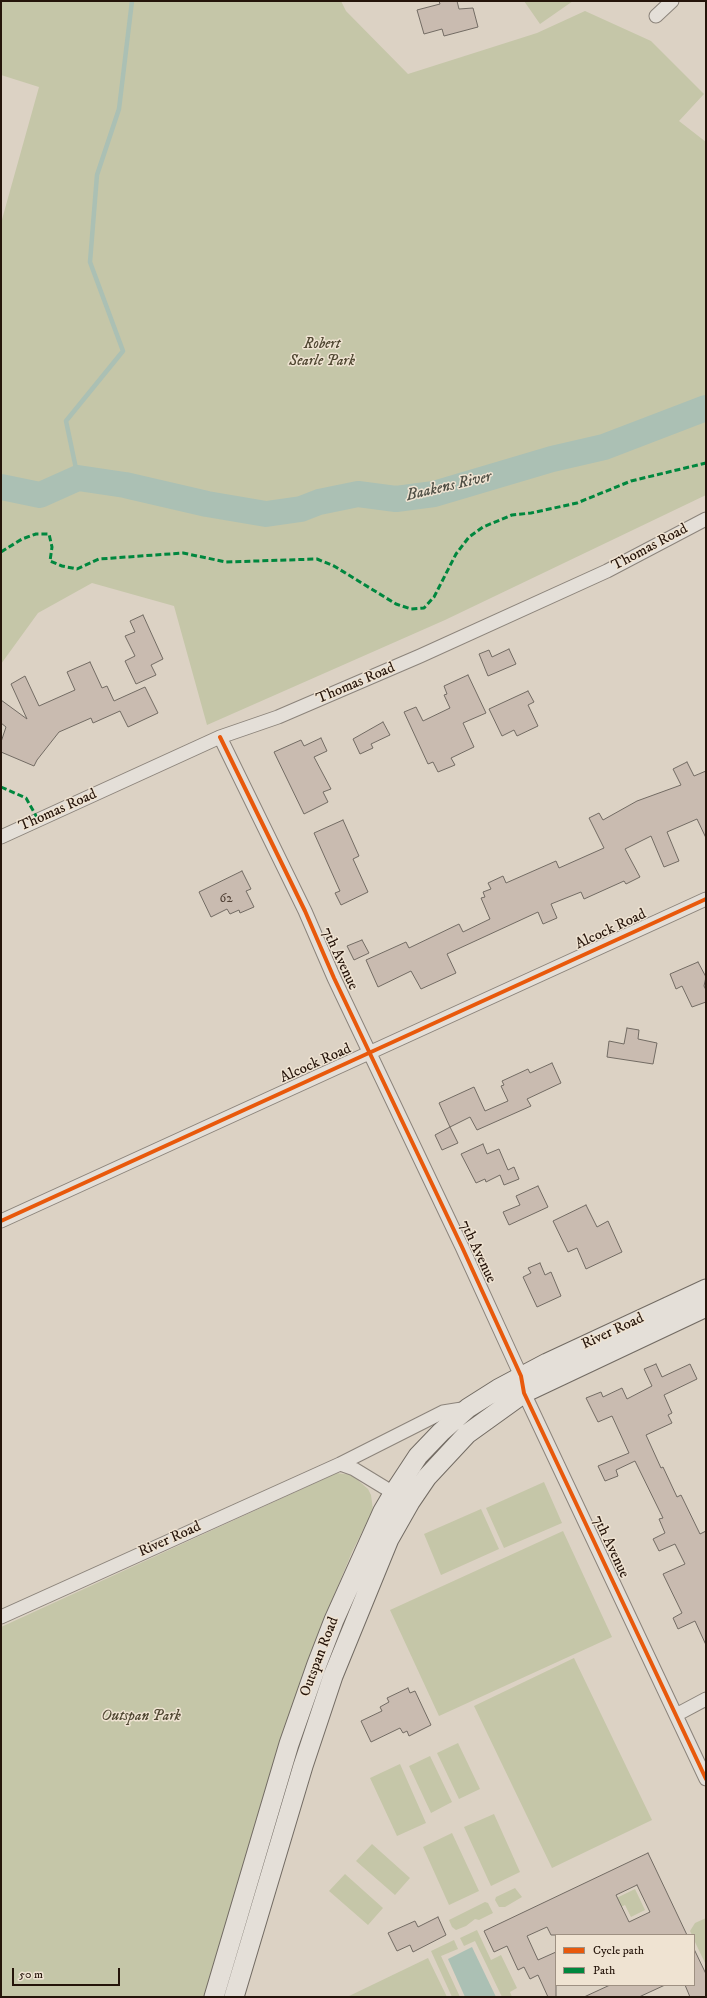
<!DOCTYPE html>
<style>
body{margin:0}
#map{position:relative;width:707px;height:1998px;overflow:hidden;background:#dcd2c4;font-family:"IM FELL DW Pica",serif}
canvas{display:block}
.frame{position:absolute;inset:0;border:2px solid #25140a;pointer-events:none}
.legend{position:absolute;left:555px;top:1934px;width:140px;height:52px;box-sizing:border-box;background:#efe3d2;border:1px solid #9e9082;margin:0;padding:5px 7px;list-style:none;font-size:12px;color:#25140a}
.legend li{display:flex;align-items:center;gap:8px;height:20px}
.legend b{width:20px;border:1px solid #9e9082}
.scale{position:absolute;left:12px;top:1968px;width:108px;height:18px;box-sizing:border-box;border:2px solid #25140a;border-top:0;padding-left:5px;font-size:12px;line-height:14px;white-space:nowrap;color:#25140a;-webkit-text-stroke:3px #efe3d2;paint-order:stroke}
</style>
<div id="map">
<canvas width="707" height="1998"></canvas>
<div class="frame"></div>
<ul class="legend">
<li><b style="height:5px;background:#e8590c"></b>Cycle path</li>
<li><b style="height:5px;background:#00873e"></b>Path</li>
</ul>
<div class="scale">50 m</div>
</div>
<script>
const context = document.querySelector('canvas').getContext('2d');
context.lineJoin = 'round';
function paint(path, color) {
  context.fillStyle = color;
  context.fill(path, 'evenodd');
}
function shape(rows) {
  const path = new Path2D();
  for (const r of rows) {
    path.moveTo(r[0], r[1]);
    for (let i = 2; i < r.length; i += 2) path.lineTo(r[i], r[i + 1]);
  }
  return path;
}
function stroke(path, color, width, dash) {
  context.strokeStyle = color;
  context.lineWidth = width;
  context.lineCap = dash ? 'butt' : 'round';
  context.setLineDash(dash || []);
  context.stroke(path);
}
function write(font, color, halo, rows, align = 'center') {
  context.font = font + ' "IM FELL DW Pica",serif';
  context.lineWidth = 3;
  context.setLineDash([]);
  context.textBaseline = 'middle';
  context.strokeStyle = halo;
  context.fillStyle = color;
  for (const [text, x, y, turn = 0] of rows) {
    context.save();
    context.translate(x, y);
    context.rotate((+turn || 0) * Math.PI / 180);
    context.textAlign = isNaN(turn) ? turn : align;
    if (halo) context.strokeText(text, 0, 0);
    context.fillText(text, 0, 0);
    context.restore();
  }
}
const green = shape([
 [1,1,341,1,346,11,408,74,537,33,585,11,651,41,704,94,679,121,706,142,706,495,445,620,207,725,174,606,92,583,38,613,1,664,1,223,39,87,1,75],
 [524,1,573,1,540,24],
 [337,1473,352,1475,368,1489,371,1495,373,1510,352,1552,318,1634,283,1734,204,1997,1,1997,1,1627],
 [544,1482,562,1523,504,1548,486,1508],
 [481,1509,499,1549,441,1575,424,1534],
 [563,1531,612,1637,439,1716,390,1610],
 [574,1658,652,1820,552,1868,474,1706],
 [458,1743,480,1789,459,1799,437,1753],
 [430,1756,452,1802,431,1813,409,1766],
 [400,1764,426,1823,397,1836,370,1778],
 [494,1814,520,1872,491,1886,464,1827],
 [452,1833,479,1891,449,1905,423,1847],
 [372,1844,410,1878,395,1895,356,1861],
 [345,1874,383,1908,368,1925,329,1891],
 [515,1888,522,1897,505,1907,499,1907,495,1900,496,1897],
 [635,1889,645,1910,631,1917,625,1905,598,1918,594,1909],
 [485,1902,488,1903,493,1913,479,1920,475,1919,466,1926,456,1930,452,1927,449,1920],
 [706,1918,706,1965,694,1940,694,1935,692,1935,690,1931,695,1923],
 [477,1930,491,1960,501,1955,517,1988,510,1992,512,1997,502,1997,475,1941,464,1946,460,1938],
 [454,1940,458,1949,441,1956,460,1997,452,1997,431,1951],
 [428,1958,447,1997,347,1997]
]);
const water = shape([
 [472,1947,496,1997,465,1997,448,1959]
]);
const stream = shape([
 [78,478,66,421,123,351,90,262,97,175,119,109,132,1]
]);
const river = shape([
 [1,487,40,495,78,478,125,485,207,504,266,514,301,509,319,502,358,494,396,499,434,494,552,459,604,447,706,408]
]);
const building = shape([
 [439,1,457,1,459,9,473,8,478,27,444,36,442,29,424,34,417,10,440,4,439,1],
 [143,615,163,659,151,665,156,675,136,684,125,661,135,656,125,636,135,632,130,621,143,615],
 [509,649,516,664,488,676,479,654,489,650,492,657,509,649],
 [90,662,102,688,107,686,114,701,145,687,158,713,128,727,120,711,93,723,91,718,59,732,37,760,34,766,1,752,1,742,6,727,1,723,1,700,27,719,11,684,25,676,39,706,75,690,67,672,90,662],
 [468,675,486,713,463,723,474,747,451,758,455,765,438,772,433,762,428,764,404,712,416,707,423,721,450,708,444,695,447,694,444,686,468,675],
 [528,691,534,702,528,705,538,726,517,736,514,730,502,736,489,709,528,691],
 [383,722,390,735,371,744,373,748,360,754,353,739,383,722],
 [321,738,327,751,314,757,331,789,323,792,328,802,304,814,274,752,301,740,304,746,321,738],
 [687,762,694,776,706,771,706,838,697,819,667,832,679,861,664,867,651,836,625,849,640,877,626,884,624,881,584,899,581,892,551,904,557,918,543,924,538,912,447,954,456,973,421,989,411,971,378,987,366,960,406,942,409,948,459,924,463,932,490,919,481,898,485,897,483,892,491,889,488,883,503,876,506,883,556,861,559,868,604,848,589,818,599,813,603,820,637,801,681,785,673,769,687,762],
 [343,820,359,856,353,859,368,892,341,905,335,893,340,891,314,833,343,820],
 [242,871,251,889,246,891,254,907,240,913,239,910,230,914,227,909,211,917,199,892,242,871],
 [362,940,369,953,354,960,347,946,362,940],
 [698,962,706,977,704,986,706,990,706,1002,692,1007,682,986,676,989,670,974,698,962],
 [627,1028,639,1030,638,1039,657,1043,653,1064,607,1057,609,1041,624,1044,627,1028],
 [552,1063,561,1083,527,1099,531,1106,477,1130,470,1117,450,1127,439,1103,474,1087,485,1111,508,1101,501,1086,504,1085,502,1081,528,1069,530,1073,552,1063],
 [450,1127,458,1143,442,1150,435,1135,450,1127],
 [483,1144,487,1154,499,1149,508,1170,514,1167,519,1179,504,1185,500,1175,486,1182,485,1179,476,1183,461,1154,483,1144],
 [538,1186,548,1207,509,1225,503,1212,520,1205,516,1196,538,1186],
 [586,1205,597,1227,608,1221,622,1252,586,1269,577,1248,568,1252,553,1221,586,1205],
 [540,1263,545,1275,551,1272,561,1296,537,1307,523,1277,531,1273,528,1268,540,1263],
 [656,1364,662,1377,690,1364,697,1379,664,1395,672,1413,668,1415,672,1423,646,1435,661,1468,663,1467,677,1497,681,1495,700,1534,706,1531,706,1645,695,1621,678,1629,673,1618,682,1613,663,1574,685,1564,675,1544,659,1551,653,1539,665,1533,659,1519,663,1518,635,1461,616,1470,618,1476,605,1481,598,1466,629,1453,612,1416,598,1422,586,1398,601,1392,603,1397,622,1388,627,1399,652,1386,644,1369,656,1364],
 [408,1688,410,1693,415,1691,431,1725,409,1736,407,1731,403,1733,400,1728,371,1742,361,1721,382,1711,380,1707,389,1702,387,1698,408,1688],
 [648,1853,687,1935,551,1935,547,1927,527,1936,538,1960,556,1952,556,1997,548,1997,538,1975,530,1979,524,1967,518,1970,507,1946,494,1952,484,1931,648,1853],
 [637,1885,650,1912,629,1922,616,1895,637,1885],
 [438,1917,446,1935,413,1952,410,1945,397,1951,388,1933,415,1921,418,1927,438,1917],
 [694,1949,706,1974,706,1997,690,1997,685,1985,694,1985,694,1949],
 [610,1985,665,1985,639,1997,584,1997,610,1985]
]);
const street = shape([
 [656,16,672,1],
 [220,737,305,911,334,978,462,1247,521,1376,524,1393,706,1779],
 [1,837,220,737,278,717,420,656,607,571,706,519],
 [1,1221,706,899],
 [340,1464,354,1469,400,1497],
 [1,1617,340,1464,443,1412,468,1408],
 [676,1715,706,1699]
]);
const secondary = shape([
 [214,1997,289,1744,317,1664,334,1620,383,1511,393,1494,418,1456,441,1432,468,1408,498,1389,547,1363,706,1289],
 [234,1997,303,1766,333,1676,389,1539,410,1502,427,1477,467,1434,524,1393,706,1307]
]);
const quiet = shape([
 [1,552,22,539,36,534,49,534,52,547,50,561,62,566,77,569,99,559,183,553,226,562,317,559,334,566,396,604,411,609,424,608,434,597,456,554,469,537,483,527,512,515,531,513,577,503,631,481,706,463],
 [1,787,26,798,39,821]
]);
const cycleway = shape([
 [220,737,305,911,334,978,462,1247,521,1376,524,1393,706,1779],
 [1,1221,706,899]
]);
const numberNames = [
 ["62",226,899]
];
const parkNames = [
 ["Robert",322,345],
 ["Searle Park",322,362],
 ["Outspan Park",141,1717]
];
const streetNames = [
 ["Thomas Road",650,548,-28],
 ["Thomas Road",356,684,-23],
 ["Thomas Road",58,811,-24],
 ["Alcock Road",611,930,-25],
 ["7th Avenue",339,959,65],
 ["Alcock Road",316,1064,-24],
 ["7th Avenue",477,1252,65],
 ["River Road",613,1332,-25],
 ["River Road",170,1540,-24],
 ["7th Avenue",610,1547,65],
 ["Outspan Road",320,1657,-69]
];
const waterNames = [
 ["Baakens River",449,487,-13]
];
paint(green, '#c5c6a8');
paint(water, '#abc0b4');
stroke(stream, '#abc0b4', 4.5);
stroke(river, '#abc0b4', 26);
paint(building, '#c9bbb0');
stroke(building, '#726b63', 1);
stroke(street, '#8c847b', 15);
stroke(secondary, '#726b63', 21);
stroke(street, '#e4dfd8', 13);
stroke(secondary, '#e4dfd8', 19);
stroke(quiet, '#00873e', 3, [6, 3]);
stroke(cycleway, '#e8590c', 4);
write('13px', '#504035', null, numberNames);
write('italic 15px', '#504732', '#efe3d2', parkNames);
write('15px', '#25140a', '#efe3d2', streetNames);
write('italic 16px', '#4d4d43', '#efe3d2', waterNames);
</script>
